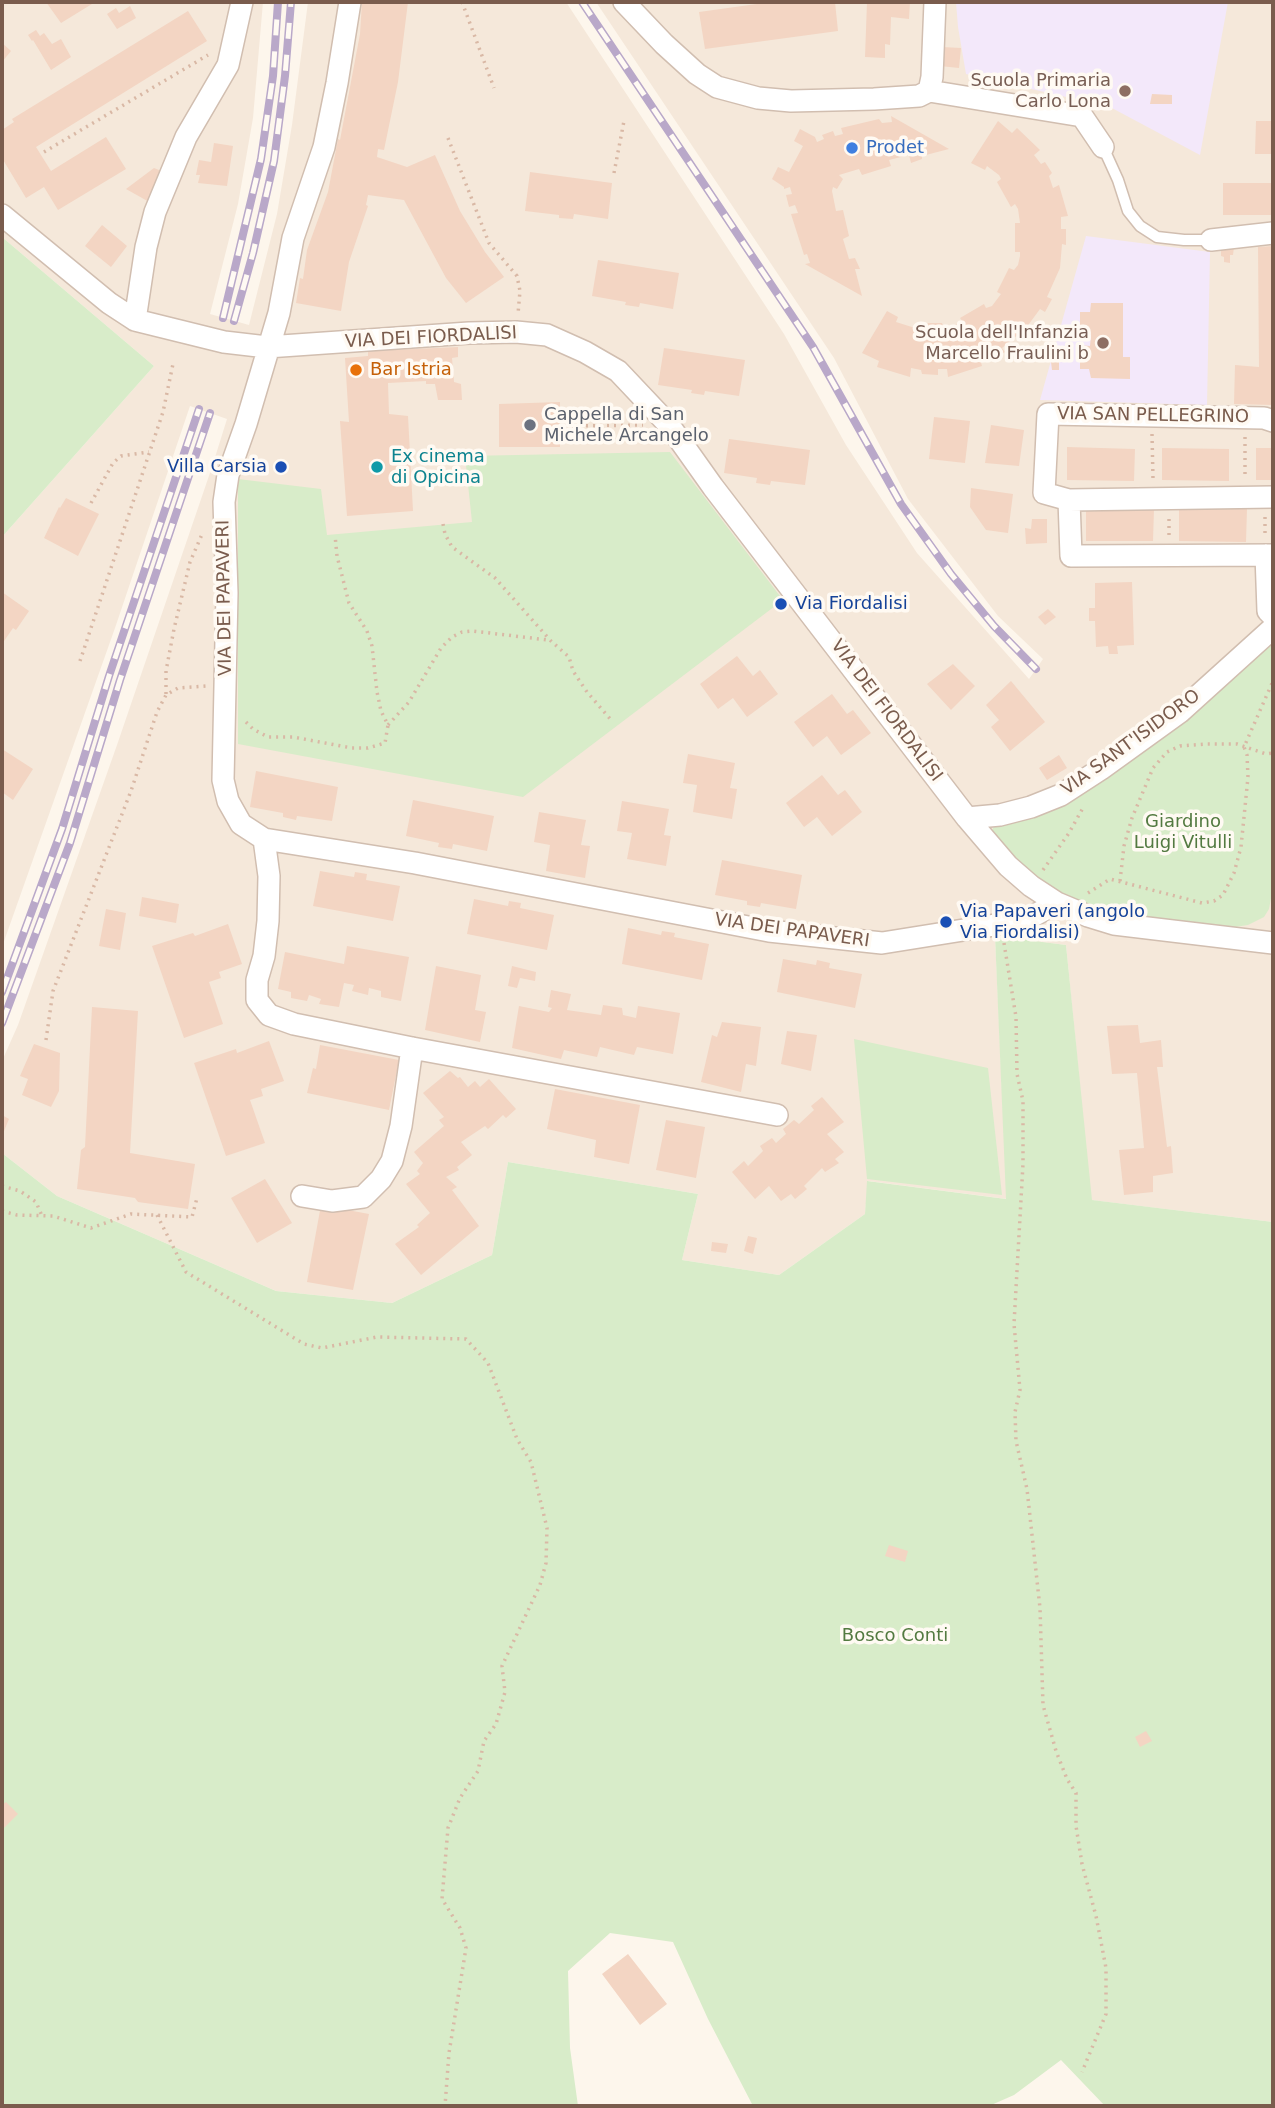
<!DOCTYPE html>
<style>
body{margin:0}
#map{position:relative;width:1275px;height:2108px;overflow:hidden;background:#fdf6ec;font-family:"DejaVu Sans",sans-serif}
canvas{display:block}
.frame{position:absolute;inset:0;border:4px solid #7a5c4d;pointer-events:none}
</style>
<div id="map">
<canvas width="1275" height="2108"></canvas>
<div class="frame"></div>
</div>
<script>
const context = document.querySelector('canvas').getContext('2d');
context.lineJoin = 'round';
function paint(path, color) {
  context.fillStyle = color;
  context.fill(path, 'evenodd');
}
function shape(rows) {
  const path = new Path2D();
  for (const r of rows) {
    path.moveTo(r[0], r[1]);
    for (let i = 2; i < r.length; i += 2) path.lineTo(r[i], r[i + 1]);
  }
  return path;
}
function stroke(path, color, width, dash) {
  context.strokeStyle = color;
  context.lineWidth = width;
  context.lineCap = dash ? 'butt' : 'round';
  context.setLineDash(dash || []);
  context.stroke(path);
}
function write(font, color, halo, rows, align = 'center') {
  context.font = font + ' "DejaVu Sans",sans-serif';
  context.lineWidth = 7;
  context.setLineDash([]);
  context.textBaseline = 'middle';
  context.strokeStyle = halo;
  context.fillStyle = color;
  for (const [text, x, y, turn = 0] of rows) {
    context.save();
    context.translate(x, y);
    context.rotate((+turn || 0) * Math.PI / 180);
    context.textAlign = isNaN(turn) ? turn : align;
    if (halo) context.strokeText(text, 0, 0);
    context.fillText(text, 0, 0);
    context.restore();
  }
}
const residential = shape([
 [2,2,263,2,253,118,238,204,210,314,249,325,277,214,292,125,308,2,566,2,784,334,846,445,917,553,1029,679,1043,659,998,616,908,499,834,358,596,2,1273,2,1273,1222,1091,1200,1066,945,995,936,1007,1199,868,1181,865,1214,779,1275,682,1260,698,1194,508,1162,492,1255,392,1303,276,1291,57,1196,2,1153,2,1061,18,1025,117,745,212,467,227,419,190,406,115,628,2,947,2,537,154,366,2,237]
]);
const education = shape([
 [956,2,1228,2,1200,155,1110,107,966,74,958,27],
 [1086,236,1210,252,1207,405,1040,400]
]);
const green = shape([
 [2,237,154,366,2,537],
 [670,452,783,600,523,797,238,744,238,479,321,489,327,535,472,522,465,456],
 [1273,642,1273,887,1269,909,1264,917,1248,925,1235,927,1196,924,1104,912,1071,899,1051,888,1020,865,992,833,993,828,998,825,1024,820,1066,804,1189,716],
 [995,936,1066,945,1092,1200,1273,1222,1273,2106,1105,2106,1061,2060,1014,2095,989,2106,753,2106,708,2019,673,1942,610,1933,568,1971,570,2048,578,2106,2,2106,2,1153,57,1196,276,1291,392,1303,492,1255,508,1162,698,1194,682,1260,779,1275,865,1214,867,1181,1006,1199],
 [854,1039,988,1068,1002,1195,867,1179]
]);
const building = shape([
 [46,2,91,2,92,4,61,23],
 [362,2,408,2,398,82,384,150,378,149,377,157,407,167,435,155,460,211,485,252,504,277,466,303,446,278,404,200,368,195,366,205,368,206,349,262,341,311,296,303,300,278,303,279,307,250,328,192,338,139,340,140,360,34],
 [771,2,835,2,838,31,705,49,699,12],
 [867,2,910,2,909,19,891,17,890,45,885,44,885,58,865,57],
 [130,6,136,18,117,29,107,14,116,8,119,13],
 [188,11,207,41,36,147,51,171,106,137,126,169,58,210,44,187,26,198,2,158,2,130,14,122,12,119],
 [36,30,40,36,44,33,52,44,61,39,71,57,51,70,33,40,32,41,28,35],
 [2,43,11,51,2,62],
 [942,47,961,48,959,68,940,66],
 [1152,94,1172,95,1172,104,1150,104],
 [891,116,949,149,922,156,922,159,911,163,909,155,889,160,891,166,862,175,859,169,839,175,843,179,837,189,833,187,832,191,836,211,843,210,849,236,843,239,849,259,855,258,860,269,855,269,862,296,805,264,810,263,807,254,804,255,791,214,798,213,795,205,789,207,786,195,792,194,790,187,784,189,784,187,772,179,778,167,789,172,803,146,794,141,800,129,815,137,817,142,824,139,822,135,833,131,835,136,843,134,841,128,879,119,882,123,892,122],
 [998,121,1012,133,1017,128,1040,150,1034,155,1041,164,1045,162,1052,173,1049,176,1053,188,1059,185,1068,216,1061,217,1061,229,1066,229,1066,245,1062,244,1060,268,1047,297,1052,299,1045,312,1040,309,1026,328,1002,348,1005,352,991,361,988,356,980,359,982,366,948,377,947,369,938,369,938,375,922,374,921,370,911,368,910,377,877,367,879,361,862,353,887,311,898,317,896,322,915,328,916,323,942,323,943,326,950,327,963,322,960,318,984,304,986,308,992,306,1001,294,997,292,1009,268,1014,270,1018,265,1020,256,1020,252,1015,252,1015,223,1020,223,1018,209,1015,204,1011,207,997,182,1001,179,999,175,987,166,985,170,971,163],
 [1256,121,1273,121,1273,154,1255,154],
 [214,143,233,146,227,186,198,183,200,175,196,175,199,160,211,162],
 [154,168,164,172,151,203,126,189],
 [530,172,612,183,608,219,574,214,573,219,559,218,559,215,525,211],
 [1223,183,1273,183,1273,215,1223,215],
 [102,225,127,246,111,267,85,246],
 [1221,246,1234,247,1233,255,1230,255,1230,263,1224,262,1224,257,1221,256],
 [1273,246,1273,405,1234,404,1235,365,1259,367,1258,247],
 [598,260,679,273,673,309,640,303,639,307,625,305,626,302,592,296],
 [1091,303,1123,303,1123,357,1130,357,1130,379,1091,378,1089,369,1080,369,1080,345,1090,346,1091,335,1080,335,1080,312,1090,312],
 [458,347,458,357,452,358,454,382,461,384,462,400,438,400,435,384,426,384,426,381,388,383,389,414,408,416,413,511,347,516,340,421,349,422,345,358,368,356,368,351],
 [664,348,745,360,739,396,705,391,704,395,691,393,692,390,658,385],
 [1051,362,1059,362,1059,370,1052,370],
 [560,402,560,447,499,447,499,404],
 [934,417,970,421,965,463,929,459],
 [991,425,1024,430,1019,466,985,463],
 [729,439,810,450,805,485,771,481,770,485,756,483,757,478,724,473],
 [1067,447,1135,449,1134,481,1067,480],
 [1162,448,1229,449,1229,481,1162,480],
 [1256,448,1273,448,1273,480,1256,480],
 [971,488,1013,494,1008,533,986,530,970,507],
 [66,498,99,514,78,556,44,538,59,507,60,508],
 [1179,508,1247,509,1246,542,1179,541],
 [1086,509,1154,509,1153,541,1086,541],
 [1032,519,1047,519,1047,543,1026,544,1025,528,1031,529],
 [1132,582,1134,645,1117,646,1118,654,1109,654,1108,646,1096,647,1095,621,1089,621,1089,608,1095,608,1095,583],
 [2,592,29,611,16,630,13,628,2,644],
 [1048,609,1056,617,1045,625,1038,617],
 [737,656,753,676,760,670,778,694,747,717,733,698,718,709,700,684],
 [953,664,975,686,951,710,927,684],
 [1011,681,1045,722,1010,751,991,727,999,720,986,705],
 [832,694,847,714,853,710,871,733,841,755,827,736,813,747,794,722],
 [2,749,33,769,13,800,2,792],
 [688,754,735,763,730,788,737,789,732,819,693,812,697,785,683,783],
 [1059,755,1067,768,1047,780,1039,768],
 [256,771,338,787,332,821,297,816,296,820,283,817,283,813,250,807],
 [822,775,838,795,845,790,862,812,832,836,817,817,804,827,786,803],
 [413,800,494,816,487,851,453,844,452,849,438,847,439,843,406,836],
 [622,801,669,809,664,835,671,836,666,866,627,859,632,833,617,831],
 [539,812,586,820,581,845,590,846,585,878,546,871,550,845,534,842],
 [722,860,802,875,796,909,761,903,760,907,747,905,747,901,715,895],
 [320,871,354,877,355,872,367,874,366,880,400,886,393,921,313,906],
 [142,897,179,904,176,923,139,916],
 [474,899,508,906,509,901,521,903,520,908,554,915,547,950,467,934],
 [106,909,126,913,120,950,99,946],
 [228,924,242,964,219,972,221,978,209,982,223,1024,184,1038,152,946,193,933,195,936],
 [628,928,661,935,662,931,675,933,674,937,709,944,702,980,622,964],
 [347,946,409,957,401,1001,381,997,381,991,369,988,368,995,352,991,354,985,344,983,339,1007,319,1004,321,999,309,995,307,1001,291,998,291,992,278,989,285,952,344,964],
 [783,959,816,965,817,960,830,963,829,968,862,974,855,1008,777,992],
 [436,966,481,975,475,1010,486,1012,480,1042,425,1030],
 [512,966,536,972,535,981,520,978,517,988,508,986],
 [551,990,571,994,567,1010,601,1015,603,1005,622,1008,623,1015,636,1018,638,1006,680,1013,673,1054,637,1047,634,1055,600,1047,597,1057,564,1050,561,1059,512,1048,519,1006,549,1012,552,1008,548,1007],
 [92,1007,138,1011,130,1153,195,1164,188,1209,138,1202,135,1198,77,1189,81,1150,85,1147],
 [722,1022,761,1027,756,1066,746,1064,741,1092,701,1082,712,1035,717,1037],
 [1138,1025,1140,1043,1161,1040,1163,1067,1157,1067,1167,1147,1171,1146,1173,1173,1153,1176,1153,1192,1124,1195,1119,1150,1144,1148,1137,1073,1112,1074,1107,1026],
 [787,1031,817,1035,811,1071,781,1064],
 [269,1041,284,1081,261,1089,263,1096,250,1100,265,1143,226,1156,194,1063,236,1049,237,1053],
 [34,1044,60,1053,59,1091,51,1107,22,1095,28,1079,20,1076],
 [320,1045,399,1060,389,1110,307,1093,313,1068,316,1069],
 [450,1071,458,1078,460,1077,468,1087,475,1081,480,1087,489,1079,516,1109,506,1118,503,1115,488,1129,485,1126,461,1142,472,1155,457,1167,459,1170,446,1177,457,1187,452,1190,479,1226,421,1275,395,1244,419,1227,417,1225,430,1213,406,1184,420,1174,417,1171,423,1163,414,1152,444,1126,439,1120,444,1117,423,1093],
 [555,1089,640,1105,629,1164,594,1157,596,1140,547,1129],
 [822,1097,844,1122,827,1134,844,1152,835,1159,839,1163,825,1172,822,1168,804,1186,807,1189,795,1199,791,1194,781,1201,769,1186,755,1199,732,1172,744,1161,748,1166,763,1151,760,1146,772,1138,776,1143,786,1134,783,1129,794,1120,799,1124,814,1110,811,1106],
 [2,1115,9,1119,2,1136],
 [666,1120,705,1127,696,1178,656,1170],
 [265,1179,292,1223,257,1243,231,1198],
 [321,1205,369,1214,353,1290,307,1282],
 [748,1236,757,1238,753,1254,744,1251],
 [712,1242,728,1244,726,1253,711,1251],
 [889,1545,908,1551,905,1562,885,1556],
 [1146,1731,1152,1741,1140,1747,1135,1737],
 [6,1802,18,1814,2,1830,2,1805],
 [628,1954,667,2004,640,2025,602,1974]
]);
const path = shape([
 [462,2,494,88],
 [448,138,489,243,517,276,520,291,518,314],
 [44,152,208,55],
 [614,173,624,121],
 [572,426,643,425],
 [1152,434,1153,479],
 [1245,437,1245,478],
 [91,503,113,463,121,456,149,452],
 [1265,517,1265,534],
 [443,524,445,534,452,547,495,578,551,641,569,657,573,671,587,692,612,721],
 [1169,535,1169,518],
 [80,661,163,412,173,364],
 [166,694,166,671,174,629,190,562,203,532],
 [246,722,253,729,268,737,293,737,352,748,368,748,385,743,388,725,381,711,377,692,372,646,367,631,349,603,337,556,335,535],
 [388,725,409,702,441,648,452,637,462,632,473,631,548,640],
 [1043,870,1069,833,1084,806],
 [1120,881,1124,846,1132,818,1153,768,1167,752,1180,746,1206,744,1237,744,1266,754,1273,753],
 [1088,893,1110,879,1202,903,1214,901,1223,895,1234,873,1241,847,1248,777,1247,755,1244,747,1273,681],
 [1004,943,1016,1017,1017,1074,1023,1101,1023,1164,1014,1324,1020,1390,1015,1412,1016,1441,1027,1489,1040,1608,1043,1705,1056,1751,1067,1779,1076,1793,1076,1826,1082,1864,1096,1916,1106,1968,1106,2014,1082,2072],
 [46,1040,53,991,131,791,157,712,166,695,178,688,206,686],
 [2,1186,20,1191,36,1202,42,1216],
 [2,1211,17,1215,53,1216,91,1228,131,1214,192,1217,197,1198],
 [157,1215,186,1272,304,1344,322,1348,377,1337,466,1339,488,1363,517,1439,531,1462,547,1528,546,1563,540,1585,502,1666,505,1692,496,1724,484,1741,478,1771,460,1798,448,1828,442,1899,460,1928,466,1948,449,2053,445,2106]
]);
const service = shape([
 [1103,147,1118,180,1128,211,1140,226,1157,237,1184,240,1211,240]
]);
const minor = shape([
 [350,2,337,83,324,147,293,238,279,313,246,424,228,475,224,502,227,593,223,780,228,801,241,824,264,839,415,863,769,931,882,943,1001,924,1033,916,1057,903],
 [624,2,664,44,697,74,717,87,758,98,791,101,874,99,919,96,929,91,1082,116,1103,147],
 [929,91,932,77,935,2],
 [2,215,109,303,135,320,224,342,267,347,469,333,516,332,547,335,585,352,618,371,669,425,713,487,967,818,1008,866,1031,886,1057,903,1088,916,1114,924,1273,943],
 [1211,240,1273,233],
 [135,320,146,247,155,212,186,137,228,65,242,2],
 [1273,421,1264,418,1048,414,1044,493,1069,500,1273,497],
 [1069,500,1071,556,1273,555],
 [1266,555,1268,611,1273,616],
 [967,818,1000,815,1031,807,1061,795,1101,769,1180,712,1273,628],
 [264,839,269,876,268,921,264,956,257,980,257,1000,269,1015,294,1024,412,1048,777,1115],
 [302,1196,332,1201,363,1197,381,1179,392,1161,401,1126,412,1048]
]);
const rail = shape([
 [582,2,813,347,901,504,951,574,994,626,1036,669],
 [223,318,261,159,273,76,278,2],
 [234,321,253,253,274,161,285,76,291,2],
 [2,992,62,829,109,676,199,409],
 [2,1023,70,843,120,680,210,413]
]);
const markers = [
 [1125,91,7,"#8d6e63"],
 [852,148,7,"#3f7fe0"],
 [1103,343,7,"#8d6e63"],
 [356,370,7,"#e8710a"],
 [530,425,7,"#6b7280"],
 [281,467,7,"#1a4fb4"],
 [377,467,7,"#0f9aa8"],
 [781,604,7,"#1a4fb4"],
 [946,922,7,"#1a4fb4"]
];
const educationNames = [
 ["Scuola Primaria",1111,81],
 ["Carlo Lona",1111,102],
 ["Scuola dell'Infanzia",1089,333],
 ["Marcello Fraulini b",1089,354]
];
const shopNames = [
 ["Prodet",866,148]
];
const streetNames = [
 ["VIA DEI FIORDALISI",431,338,-3],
 ["VIA SAN PELLEGRINO",1153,416,1],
 ["VIA DEI PAPAVERI",225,598,-91],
 ["VIA DEI FIORDALISI",886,711,53],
 ["VIA SANT'ISIDORO",1131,743,-36],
 ["VIA DEI PAPAVERI",792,931,8]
];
const foodNames = [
 ["Bar Istria",370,370]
];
const worshipNames = [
 ["Cappella di San",544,415],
 ["Michele Arcangelo",544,436]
];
const cultureNames = [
 ["Ex cinema",391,457],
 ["di Opicina",391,478]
];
const transitNames = [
 ["Villa Carsia",267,467,"right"],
 ["Via Fiordalisi",795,604],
 ["Via Papaveri (angolo",960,912],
 ["Via Fiordalisi)",960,933]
];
const parkNames = [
 ["Giardino",1183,822],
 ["Luigi Vitulli",1183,843],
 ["Bosco Conti",895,1636]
];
paint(residential, '#f5e8da');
paint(education, '#f3e8fa');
paint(green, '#d8ecc9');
paint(building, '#f3d5c3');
stroke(service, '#d1beb0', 13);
stroke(minor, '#d1beb0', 24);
stroke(path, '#d9b8a5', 3.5, [2, 5]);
stroke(service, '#fff', 10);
stroke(minor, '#fff', 21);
stroke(rail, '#b9a8c9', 8);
stroke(rail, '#fffaf3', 5, [16]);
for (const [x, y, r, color] of markers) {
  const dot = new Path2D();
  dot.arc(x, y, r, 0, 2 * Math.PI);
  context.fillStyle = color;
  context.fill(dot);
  stroke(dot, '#fffaf3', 2.5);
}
write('18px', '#785e54', '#fffaf3', educationNames, 'right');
write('18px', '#366cbe', '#fffaf3', shopNames, 'left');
write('18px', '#7a5c4d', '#fffaf3', streetNames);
write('18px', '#c56008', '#fffaf3', foodNames, 'left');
write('18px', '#5b616d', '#fffaf3', worshipNames, 'left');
write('18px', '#0d838f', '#fffaf3', cultureNames, 'left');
write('18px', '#164399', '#fffaf3', transitNames, 'left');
write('18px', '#537a41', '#fffaf3', parkNames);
</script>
